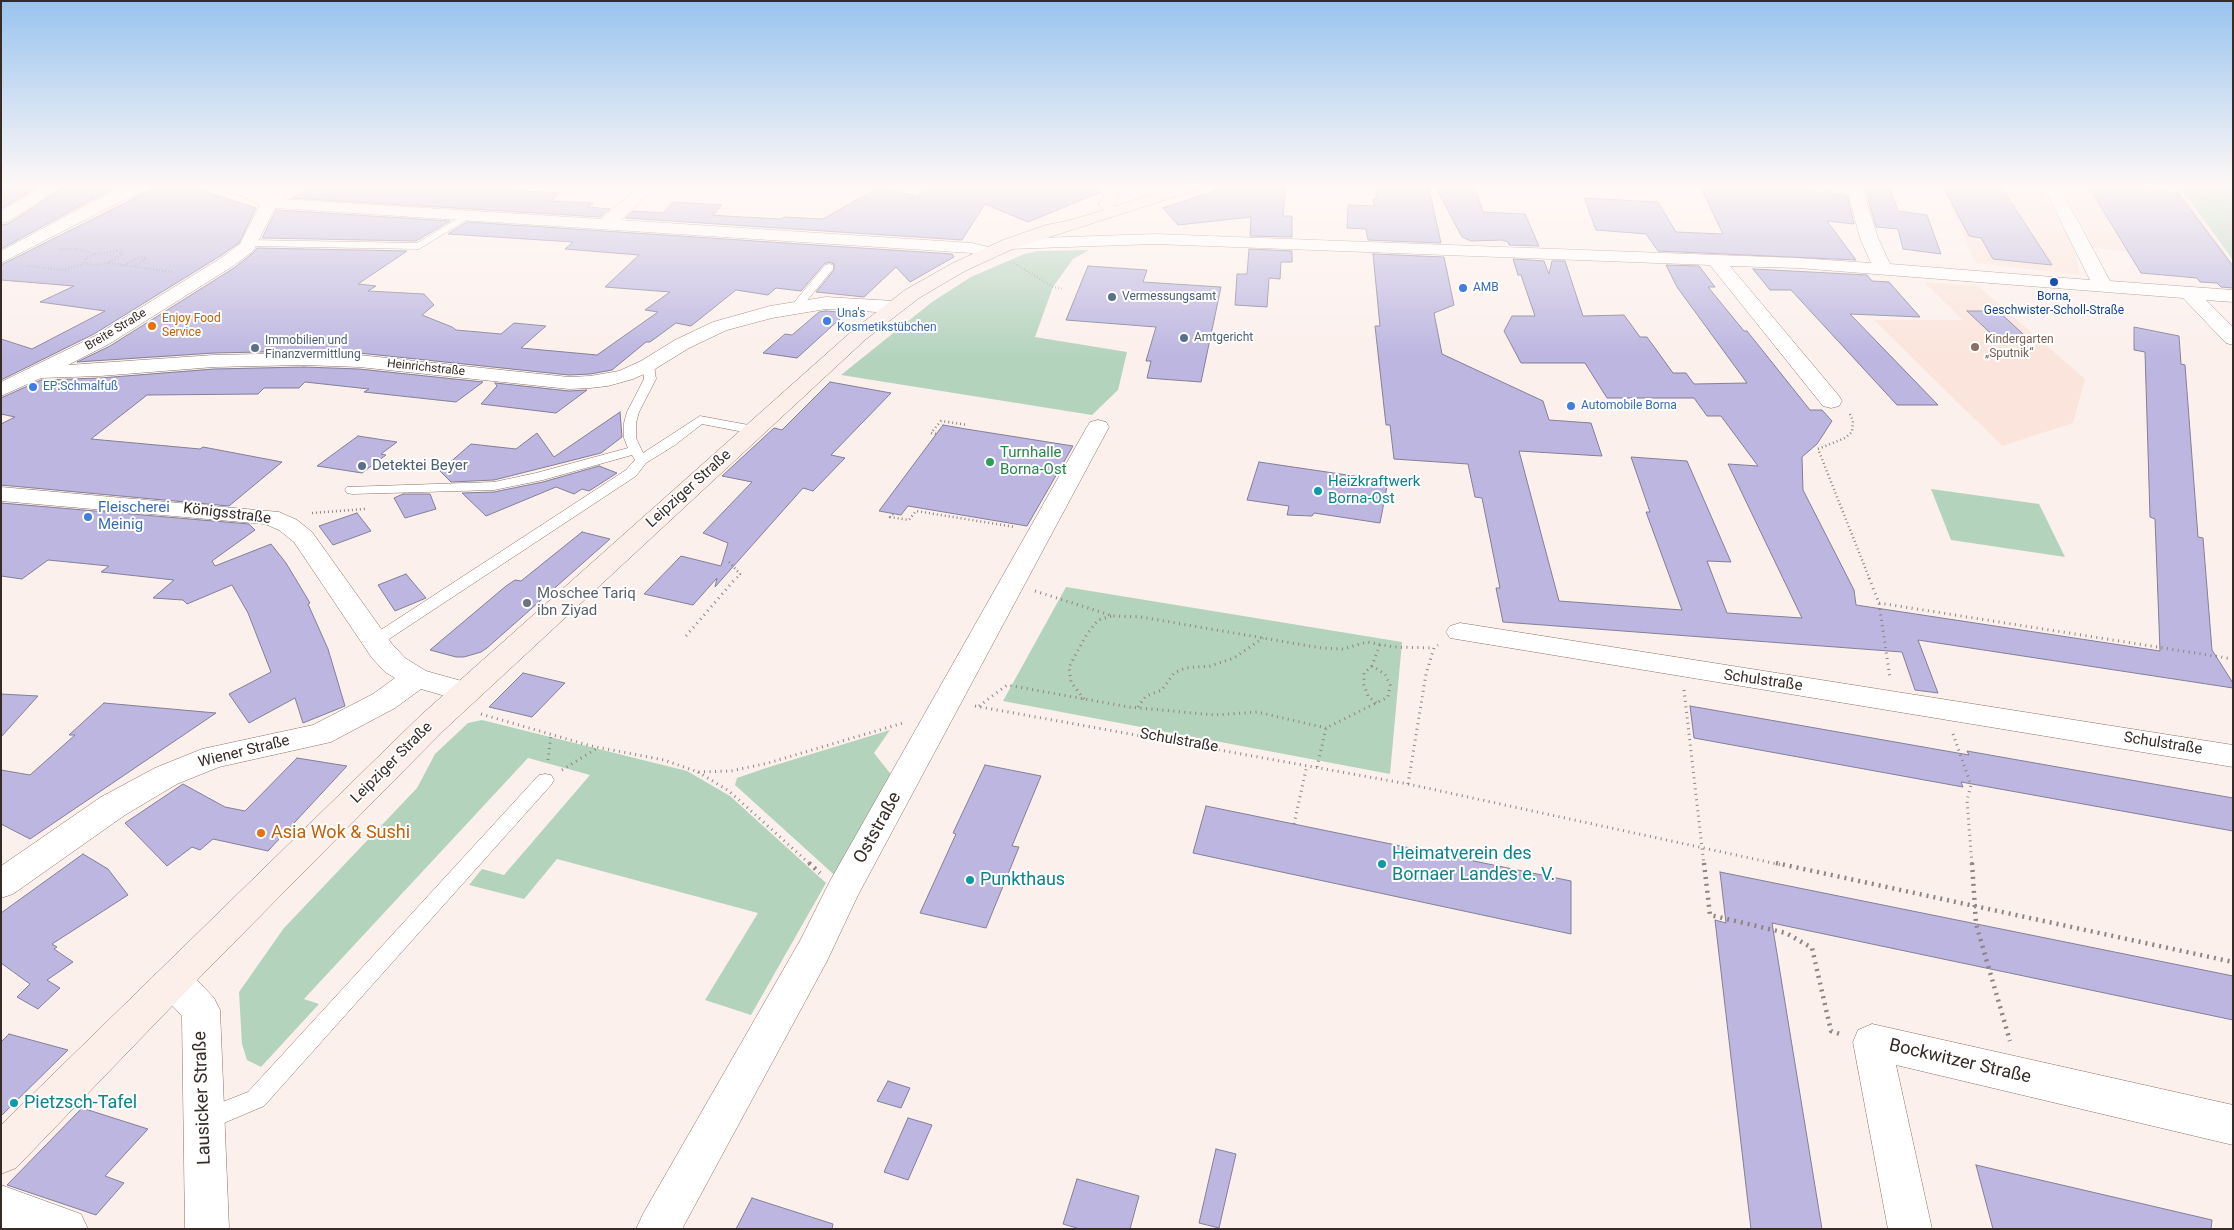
<!DOCTYPE html>
<meta charset="utf-8">
<style>
body{margin:0}
#map{position:relative;width:2234px;height:1230px;overflow:hidden;background:#fcf0ec;font-family:Roboto,sans-serif}
canvas{display:block}
.frame{position:absolute;inset:0;border:2px solid #362b27;pointer-events:none}
</style>
<div id="map">
<canvas width="2234" height="1230"></canvas>
<div class="frame"></div>
</div>
<script>
const context = document.querySelector('canvas').getContext('2d');
context.lineJoin = 'round';
function paint(path, color) {
  context.fillStyle = color;
  context.fill(path, 'evenodd');
}
function shape(rows) {
  const path = new Path2D();
  for (const r of rows) {
    path.moveTo(r[0], r[1]);
    for (let i = 2; i < r.length; i += 2) path.lineTo(r[i], r[i + 1]);
  }
  return path;
}
function stroke(path, color, width, dash) {
  context.strokeStyle = color;
  context.lineWidth = width;
  context.lineCap = dash ? 'butt' : 'round';
  context.setLineDash(dash || []);
  context.stroke(path);
}
function write(font, color, halo, rows, align = 'center') {
  context.font = font + ' Roboto,sans-serif';
  context.lineWidth = 4;
  context.setLineDash([]);
  context.textBaseline = 'middle';
  context.strokeStyle = halo;
  context.fillStyle = color;
  for (const [text, x, y, turn = 0] of rows) {
    context.save();
    context.translate(x, y);
    context.rotate((+turn || 0) * Math.PI / 180);
    context.textAlign = isNaN(turn) ? turn : align;
    if (halo) context.strokeText(text, 0, 0);
    context.fillText(text, 0, 0);
    context.restore();
  }
}
const built = shape([
 [1942,185,2038,185,2073,245,2080,275,1975,263],
 [2062,185,2175,185,2184,193,2233,263,2094,248],
 [1924,282,1978,286,2085,379,2073,423,2002,446,1874,320,1963,320]
]);
const green = shape([
 [2175,185,2233,185,2233,260,2184,193],
 [1089,250,1073,259,1053,287,1035,337,1127,352,1118,390,1092,415,841,375,932,302,971,277,1024,254,1037,251],
 [1931,489,2039,504,2065,557,1951,540],
 [1066,587,1402,642,1390,774,1003,701],
 [482,720,687,771,730,796,826,883,751,1015,705,1000,758,913,557,859,524,899,469,885,482,869,504,875,590,775,528,758,304,999,319,1004,261,1067,247,1060,242,1044,239,992,284,928,417,788,435,754,468,723],
 [890,730,874,753,897,782,841,881,735,785,737,778,769,767]
]);
const building = shape([
 [1,184,42,184,1,209,1,184],
 [69,184,126,184,91,200,1,249,1,225,8,224,69,184],
 [156,184,182,184,256,208,239,243,220,256,94,334,1,380,1,339,32,349,105,311,40,302,74,286,1,280,1,265,153,189,156,184],
 [315,184,517,184,509,190,560,193,551,201,593,203,588,207,610,209,600,217,292,198,315,184],
 [929,184,1097,184,1101,192,1028,222,985,204,962,240,625,218,633,211,663,213,673,202,722,205,713,215,725,216,781,219,784,217,823,219,879,187,917,196,929,184],
 [1236,184,1286,184,1283,216,1292,216,1292,237,1250,236,1251,217,1178,225,1163,208,1236,184],
 [1378,184,1428,184,1441,243,1368,240,1366,229,1347,228,1348,205,1374,206,1373,199,1376,199,1378,184],
 [1434,184,1474,184,1483,212,1525,214,1539,246,1509,245,1508,242,1502,240,1471,241,1462,237,1434,184],
 [1699,184,1785,184,1804,187,1816,192,1847,195,1854,224,1827,221,1856,260,1658,251,1646,234,1596,230,1584,198,1658,202,1676,232,1723,234,1699,184],
 [1864,184,1889,186,1898,211,1927,215,1941,254,1903,249,1898,229,1876,227,1864,184],
 [1942,184,2001,187,2052,265,1993,259,1981,238,1969,236,1942,184],
 [2087,184,2122,184,2123,187,2178,193,2233,266,2233,288,2221,287,2217,283,2200,282,2197,278,2141,273,2087,184],
 [276,210,450,221,416,241,262,238,276,210],
 [467,222,952,254,954,257,910,282,896,267,864,297,816,292,834,270,834,264,829,262,824,264,801,291,776,288,768,295,736,290,691,326,676,323,650,342,646,342,612,370,590,374,569,375,359,353,304,351,214,353,77,362,110,346,234,268,254,252,257,248,407,251,358,284,376,286,368,291,424,294,434,305,422,315,452,327,456,330,501,334,514,323,546,326,521,348,597,355,658,312,645,310,670,292,605,287,639,255,565,249,573,242,448,234,467,222],
 [1249,249,1292,251,1292,262,1281,262,1280,279,1269,278,1267,307,1235,305,1237,274,1247,274,1249,249],
 [1373,254,1444,257,1454,305,1434,313,1442,354,1543,401,1549,420,1591,423,1602,456,1519,451,1559,601,1682,610,1646,512,1650,512,1631,457,1687,461,1731,562,1707,561,1727,613,1802,618,1728,464,1758,466,1721,416,1707,416,1694,398,1607,398,1585,363,1521,363,1504,331,1512,316,1535,316,1521,275,1518,275,1513,259,1544,261,1549,274,1552,261,1565,261,1583,316,1624,315,1640,337,1647,337,1673,373,1686,373,1694,384,1747,383,1677,287,1666,265,1699,266,1715,287,1708,287,1744,331,1747,331,1810,410,1822,410,1832,421,1817,444,1802,457,1803,490,1854,590,1856,605,2160,651,2155,519,2150,517,2145,352,2134,350,2134,327,2179,336,2181,364,2185,365,2198,537,2203,538,2212,650,2233,683,2233,688,1918,640,1938,693,1915,690,1902,652,1503,622,1496,588,1500,588,1482,498,1475,497,1468,464,1394,459,1390,425,1386,425,1375,326,1380,326,1373,254],
 [1088,266,1147,270,1143,282,1221,287,1201,382,1147,378,1151,361,1146,361,1156,327,1066,320,1088,266],
 [1753,269,1867,275,1872,281,1889,282,1920,317,1850,314,1938,405,1897,405,1791,290,1770,290,1753,269],
 [826,311,838,312,842,317,797,358,763,353,785,334,792,335,819,312,826,311],
 [1967,311,1998,311,2034,344,2001,343,1967,311],
 [304,367,359,369,483,382,456,402,364,392,369,389,305,382,299,388,264,388,258,394,147,395,91,439,200,449,203,447,282,462,229,506,1,485,1,424,15,417,1,414,1,398,41,380,100,378,214,369,304,367],
 [830,382,891,393,831,455,845,458,813,491,803,488,715,587,717,578,693,605,644,594,681,556,721,566,728,543,703,533,752,482,722,476,774,428,782,430,830,382],
 [495,383,569,391,587,390,556,413,481,404,497,386,495,383],
 [620,412,622,437,601,453,494,480,451,482,440,471,471,444,516,449,537,433,554,457,620,412],
 [943,425,966,429,1073,446,1027,526,908,506,901,515,879,511,943,425],
 [358,436,397,442,381,454,386,455,362,473,317,466,358,436],
 [1259,462,1388,481,1380,523,1314,513,1312,516,1287,515,1289,506,1247,500,1259,462],
 [599,466,617,473,589,491,582,489,574,494,556,487,486,516,462,493,494,492,543,482,599,466],
 [403,494,430,494,436,509,405,518,394,498,403,494],
 [1,503,249,524,255,530,212,561,215,566,271,544,286,563,310,603,308,604,328,649,345,706,303,723,295,698,249,723,229,694,271,672,248,613,232,585,187,604,183,600,153,598,174,580,101,572,109,566,48,560,22,579,1,576,1,503],
 [357,513,371,531,333,545,319,526,357,513],
 [582,532,610,539,487,648,481,652,464,657,456,657,430,650,506,586,515,580,521,581,582,532],
 [406,574,426,598,395,611,378,585,406,574],
 [523,673,565,683,532,717,489,707,523,673],
 [1,694,38,696,1,737,1,694],
 [104,703,216,713,30,839,1,824,1,770,30,775,75,735,69,735,104,703],
 [1690,706,1969,755,1967,751,2233,798,2233,831,1961,782,1963,787,1694,738,1690,706],
 [297,758,347,766,268,851,213,839,200,850,192,847,167,866,125,823,183,784,225,807,245,811,297,758],
 [985,765,1041,776,1012,846,1019,847,986,928,920,913,956,834,953,833,985,765],
 [1206,806,1571,881,1571,934,1193,853,1206,806],
 [83,854,108,869,128,895,52,944,57,947,54,949,73,962,47,980,60,988,38,1009,17,997,30,984,1,963,1,913,83,854],
 [1720,872,2233,976,2233,1020,1772,923,1822,1229,1751,1229,1715,920,1726,923,1720,872],
 [9,1034,68,1050,1,1116,1,1042,9,1034],
 [888,1081,910,1088,901,1108,877,1101,888,1081],
 [82,1108,148,1129,105,1176,124,1183,96,1215,7,1185,82,1108],
 [908,1118,932,1125,908,1180,884,1172,908,1118],
 [1216,1149,1236,1154,1219,1228,1199,1223,1216,1149],
 [1976,1165,2212,1220,2211,1229,1993,1229,1976,1165],
 [1077,1179,1139,1196,1130,1229,1080,1229,1063,1224,1077,1179],
 [752,1198,833,1224,832,1229,736,1229,752,1198]
]);
const pathFar3 = shape([
 [2183,184,2188,191,2233,212],
 [59,249,76,249,96,254],
 [117,251,123,254,108,263,93,265,85,263,86,258,96,254,117,251],
 [109,263,172,272],
 [1014,263,1053,287,1064,289],
 [27,266,64,270,85,263],
 [122,266,140,257,146,258,134,267]
]);
const pathFar2 = shape([
 [1850,414,1853,421,1852,432,1845,438,1818,449,1870,580],
 [936,434,931,433,941,421,968,425],
 [312,513,365,509],
 [893,514,890,517,909,520,916,511,1015,527],
 [729,562,740,574,735,580]
]);
const pathFar1 = shape([
 [1869,578,1879,603,1890,678],
 [1035,591,1113,616,1141,617,1321,648,1343,649,1367,642,1394,647,1434,648],
 [1879,603,2233,659],
 [686,636,736,578],
 [1372,666,1364,673,1364,685,1368,696,1376,703],
 [1684,690,1704,865],
 [1084,699,1071,682,1069,667,1087,634,1098,620,1112,616],
 [975,706,1408,784,1426,674,1434,648,1438,645],
 [979,706,1007,685,1129,707,1215,715,1257,712,1326,728],
 [1138,707,1146,696,1162,690,1174,673,1185,668,1210,666,1234,658,1263,638],
 [481,714,591,746,664,760,698,772,731,771,768,763,903,723],
 [1953,734,1971,785,1967,800,1972,865],
 [548,760,551,734],
 [1317,767,1326,728,1388,697,1390,685,1385,674,1372,666,1380,644],
 [562,770,599,747],
 [698,772,729,791,811,865],
 [1408,784,1782,865],
 [1294,824,1307,765]
]);
const path = shape([
 [809,863,820,873],
 [1704,863,1710,915,1786,933,1812,948,1831,1031,1843,1035],
 [1776,863,2233,962],
 [1972,863,1976,924,2010,1041]
]);
const lane = shape([
 [467,213,470,214,470,218,419,249,250,246,245,243,250,240,417,243,467,213],
 [829,264,833,265,833,269,800,309,792,309,792,305,825,265,829,264],
 [648,362,654,365,656,379,639,412,636,423,636,438,643,453,700,416,754,426,760,430,754,434,702,424,675,445,646,463,636,476,380,645,370,645,367,641,370,637,626,470,635,460,632,455,543,480,494,490,352,494,347,493,345,490,347,487,494,482,536,473,628,448,624,438,624,423,627,412,644,379,642,365,648,362],
 [545,774,551,775,554,780,551,785,264,1106,205,1131,197,1128,194,1120,197,1112,248,1092,539,775,545,774]
]);
const street = shape([
 [47,184,67,184,7,222,1,223,1,211,47,184],
 [132,184,154,184,152,187,104,210,1,263,1,251,92,202,132,184],
 [204,184,234,184,255,190,267,196,278,184,296,184,282,199,601,219,642,184,660,184,620,220,972,243,996,249,999,253,996,257,990,258,971,253,275,208,253,251,233,266,109,344,68,365,214,355,304,353,359,355,569,377,590,376,619,371,641,361,675,340,713,322,770,306,826,297,894,301,901,303,904,307,901,311,894,313,826,309,772,318,727,330,689,348,655,369,633,379,608,386,590,388,569,389,359,367,304,365,214,367,100,376,41,378,1,396,1,382,95,336,221,258,240,244,260,205,243,196,206,187,204,184],
 [1803,184,1861,184,1878,238,1890,264,2090,280,2042,184,2058,184,2110,281,2233,290,2233,302,2206,300,2233,327,2233,345,2226,343,2183,298,1798,268,1730,266,1839,396,1842,401,1839,406,1831,408,1823,406,1710,265,1155,244,1009,249,1003,248,1000,244,1003,240,1009,239,1155,234,1798,258,1871,263,1860,238,1848,193,1811,189,1803,184],
 [1098,420,1106,422,1109,427,858,895,827,961,682,1229,636,1229,643,1214,801,939,830,881,1087,427,1090,422,1098,420],
 [1,487,279,512,297,520,312,532,392,644,405,658,426,671,476,685,481,692,476,699,466,702,421,689,395,708,331,742,219,767,177,784,125,815,13,894,1,898,1,866,101,797,155,768,202,749,313,725,373,694,395,678,385,672,372,658,294,542,279,530,265,524,1,501,1,487],
 [1460,623,2233,745,2233,767,1450,638,1446,632,1450,626,1460,623],
 [168,969,196,979,214,998,220,1010,229,1229,185,1229,182,1016,170,1003,155,996,149,985,155,974,168,969],
 [1872,1024,2233,1105,2233,1145,1896,1065,1932,1229,1888,1229,1853,1042,1858,1030,1872,1024],
 [1,1185,81,1214,88,1229,1,1229,1,1185]
]);
const secondary = shape([
 [1099,184,1115,184,1120,195,1113,207,1182,184,1208,184,1206,187,1015,248,965,271,919,298,866,339,443,731,203,974,16,1168,1,1174,1,1125,421,715,852,331,905,290,953,263,1003,240,1046,225,1067,221,1104,210,1098,205,1104,195,1099,184]
]);
const primary = shape([
 [1156,184,1202,184,1194,189,1164,189,1156,184]
]);
const markers = [
 [2054,282,5,"#1a4fb4"],
 [1463,288,5,"#3f7fe0"],
 [1112,297,5,"#5c6f8a"],
 [827,321,5,"#3f7fe0"],
 [152,326,5,"#e8710a"],
 [1184,338,5,"#5c6f8a"],
 [1975,347,5,"#8d6e63"],
 [255,348,5,"#5c6f8a"],
 [33,387,5,"#3f7fe0"],
 [1571,406,5,"#3f7fe0"],
 [990,462,5,"#2e9e5b"],
 [362,466,5,"#5c6f8a"],
 [1318,491,5,"#0f9aa8"],
 [88,517,5,"#3f7fe0"],
 [527,603,5,"#6b7280"],
 [261,833,5,"#e8710a"],
 [1382,864,5,"#0f9aa8"],
 [970,880,5,"#0f9aa8"],
 [14,1103,5,"#0f9aa8"]
];
const farShopnames = [
 ["AMB",1473,288],
 ["Una's",837,314],
 ["Kosmetikstübchen",837,328],
 ["EP:Schmalfuß",43,387],
 ["Automobile Borna",1581,406]
];
const farServicenames = [
 ["Vermessungsamt",1122,297],
 ["Amtgericht",1194,338],
 ["Immobilien und",265,341],
 ["Finanzvermittlung",265,355]
];
const farTransitnames = [
 ["Borna,",2054,297],
 ["Geschwister-Scholl-Straße",2054,311]
];
const farFoodnames = [
 ["Enjoy Food",162,319],
 ["Service",162,333]
];
const farStreetnames = [
 ["Breite Straße",116,330,-31],
 ["Heinrichstraße",426,368,6]
];
const farEducationnames = [
 ["Kindergarten",1985,340],
 ["„Sputnik“",1985,354]
];
const leisureNames = [
 ["Turnhalle",1000,453],
 ["Borna-Ost",1000,470]
];
const serviceNames = [
 ["Detektei Beyer",372,466]
];
const cultureNames = [
 ["Heizkraftwerk",1328,482],
 ["Borna-Ost",1328,499]
];
const streetNames = [
 ["Leipziger Straße",689,489,-42],
 ["Königsstraße",227,514,7],
 ["Schulstraße",1763,681,8],
 ["Schulstraße",1179,741,10],
 ["Schulstraße",2163,744,9],
 ["Wiener Straße",244,752,-14],
 ["Leipziger Straße",392,763,-45]
];
const shopNames = [
 ["Fleischerei",98,508],
 ["Meinig",98,525]
];
const worshipNames = [
 ["Moschee Tariq",537,594],
 ["ibn Ziyad",537,611]
];
const nearStreetnames = [
 ["Oststraße",878,828,-61],
 ["Bockwitzer Straße",1960,1062,13],
 ["Lausicker Straße",203,1098,-92]
];
const nearFoodnames = [
 ["Asia Wok & Sushi",271,833]
];
const nearCulturenames = [
 ["Heimatverein des",1392,854],
 ["Bornaer Landes e. V.",1392,875],
 ["Punkthaus",980,880],
 ["Pietzsch-Tafel",24,1103]
];
paint(built, '#fae4db');
paint(green, '#b4d3bd');
paint(building, '#bcb6e1');
stroke(building, '#827f97', 1);
stroke(lane, '#8d7368', 1);
stroke(street, '#8d7368', 1);
stroke(secondary, '#8d7368', 1);
stroke(primary, '#b29083', 1);
stroke(pathFar3, '#8f8480', 2, [0.5, 2.5]);
stroke(pathFar2, '#8f8480', 2.5, [1, 3]);
stroke(pathFar1, '#8f8480', 3, [1, 4.5]);
stroke(path, '#8f8480', 4.5, [2, 5]);
paint(lane, '#fff');
paint(street, '#fff');
paint(secondary, '#fceee9');
paint(primary, '#f8ddd3');
const sky = context.createLinearGradient(0, 0, 0, 357);
sky.addColorStop(0, '#99c4ef');
sky.addColorStop(0.52, '#fef8f6');
sky.addColorStop(1, '#fef8f600');
context.fillStyle = sky;
context.fillRect(0, 0, 2234, 357);
for (const [x, y, r, color] of markers) {
  const dot = new Path2D();
  dot.arc(x, y, r, 0, 2 * Math.PI);
  context.fillStyle = color;
  context.fill(dot);
  stroke(dot, '#fff', 2);
}
write('12px', '#366cbe', '#fff', farShopnames, 'left');
write('12px', '#4e5e75', '#fff', farServicenames, 'left');
write('12px', '#164399', '#fff', farTransitnames);
write('12px', '#c56008', '#fff', farFoodnames, 'left');
write('12px', '#362b27', '#fff', farStreetnames);
write('12px', '#785e54', '#fff', farEducationnames, 'left');
write('15px', '#27864d', '#fff', leisureNames, 'left');
write('15px', '#4e5e75', '#fff', serviceNames, 'left');
write('15px', '#0d838f', '#fff', cultureNames, 'left');
write('15px', '#362b27', '#fff', streetNames);
write('15px', '#366cbe', '#fff', shopNames, 'left');
write('15px', '#5b616d', '#fff', worshipNames, 'left');
write('18px', '#362b27', '#fff', nearStreetnames);
write('18px', '#c56008', '#fff', nearFoodnames, 'left');
write('18px', '#0d838f', '#fff', nearCulturenames, 'left');
</script>
